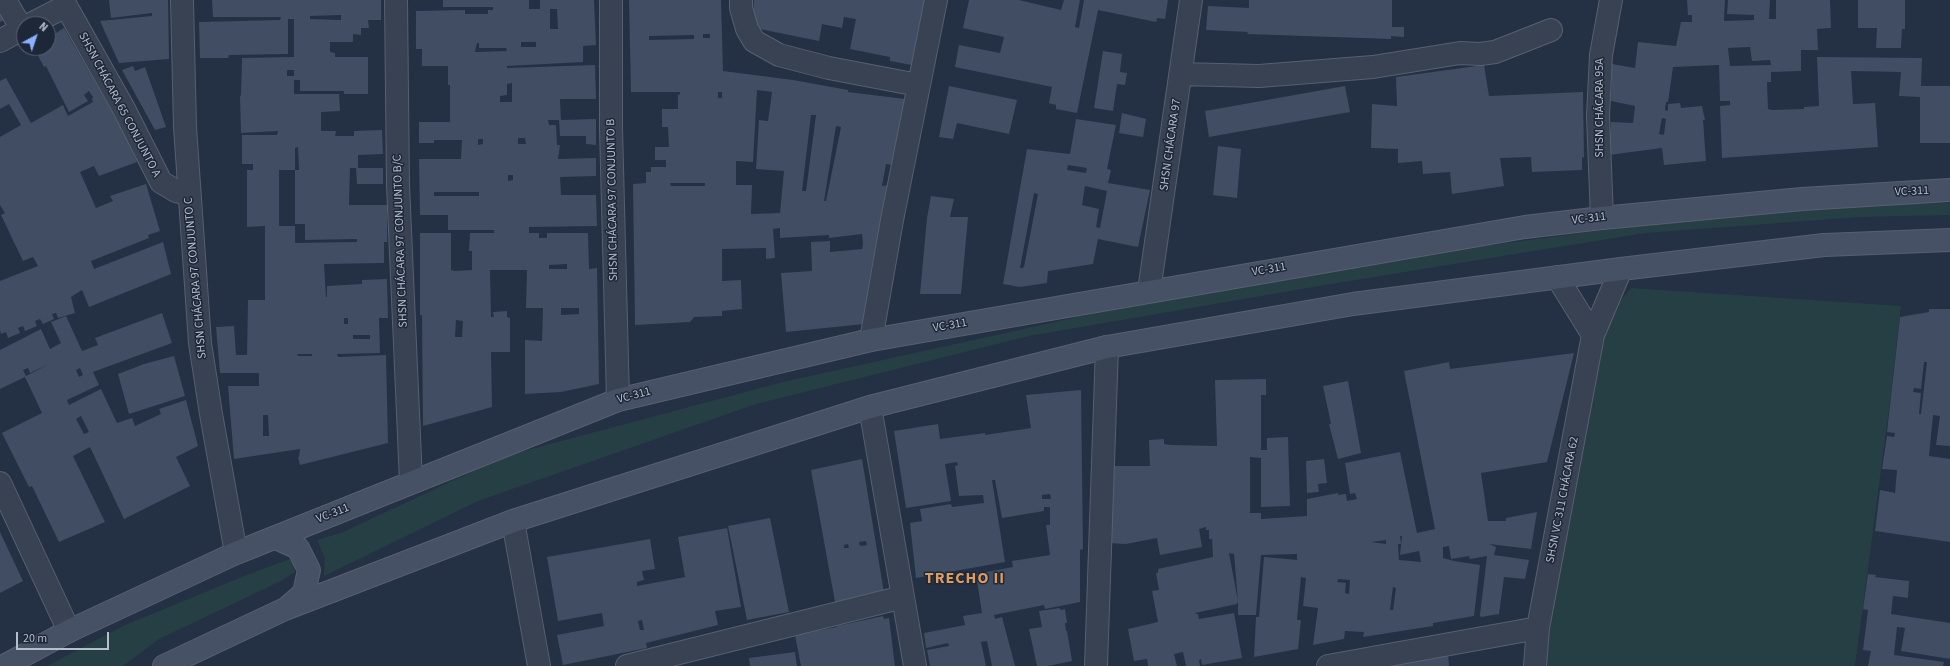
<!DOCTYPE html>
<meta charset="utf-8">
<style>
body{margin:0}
#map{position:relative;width:1950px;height:666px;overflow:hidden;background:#243043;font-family:"Source Sans 3",sans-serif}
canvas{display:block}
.north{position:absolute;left:16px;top:16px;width:40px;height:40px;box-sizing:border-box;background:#1e2738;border:1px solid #5b6373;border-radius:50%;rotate:40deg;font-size:11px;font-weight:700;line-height:16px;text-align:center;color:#b6becc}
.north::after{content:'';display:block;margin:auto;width:14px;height:18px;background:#89b1fe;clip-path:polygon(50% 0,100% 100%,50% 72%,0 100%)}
.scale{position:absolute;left:16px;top:632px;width:93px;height:18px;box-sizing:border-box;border:2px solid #b6becc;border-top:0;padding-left:5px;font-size:12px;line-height:14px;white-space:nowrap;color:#b6becc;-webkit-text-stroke:3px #1e2738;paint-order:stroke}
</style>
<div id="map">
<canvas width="1950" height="666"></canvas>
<div class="north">N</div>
<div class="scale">20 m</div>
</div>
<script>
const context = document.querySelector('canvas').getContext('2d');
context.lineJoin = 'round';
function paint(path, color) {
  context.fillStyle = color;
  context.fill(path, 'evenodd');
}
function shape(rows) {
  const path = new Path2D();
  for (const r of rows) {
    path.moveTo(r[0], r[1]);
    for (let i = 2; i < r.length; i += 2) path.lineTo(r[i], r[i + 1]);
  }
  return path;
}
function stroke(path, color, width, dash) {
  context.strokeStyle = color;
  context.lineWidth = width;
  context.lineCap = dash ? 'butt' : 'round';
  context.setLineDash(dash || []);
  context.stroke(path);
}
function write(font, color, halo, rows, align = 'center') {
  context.font = font + ' "Source Sans 3",sans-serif';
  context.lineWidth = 3;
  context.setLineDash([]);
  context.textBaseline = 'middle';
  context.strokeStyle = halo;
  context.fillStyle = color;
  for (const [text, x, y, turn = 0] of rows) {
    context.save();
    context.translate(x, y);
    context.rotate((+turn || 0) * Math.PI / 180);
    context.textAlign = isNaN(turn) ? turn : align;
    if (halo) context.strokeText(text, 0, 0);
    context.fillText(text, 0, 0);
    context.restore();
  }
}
const green = shape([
 [1950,203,1950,215,1860,217,1645,233,1325,285,1029,336,756,404,478,501,324,576,325,559,317,540,343,532,480,468,520,452,783,382,1132,305,1402,257,1784,206],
 [1631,288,1901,306,1890,402,1855,666,1536,666,1593,335],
 [293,558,295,572,281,581,159,639,123,666,47,666,125,625,249,574]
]);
const building = shape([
 [109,0,168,0,169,59,119,63,100,21,152,16,152,13,111,18],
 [212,0,381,0,381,20,368,20,369,28,361,28,361,35,353,34,353,42,330,42,330,52,335,53,335,57,368,57,368,94,344,94,344,91,300,91,300,80,294,80,294,94,339,94,340,111,321,112,321,131,336,131,335,136,354,136,354,131,382,130,383,154,358,155,358,168,383,168,383,184,357,184,356,168,350,168,349,205,387,205,387,242,384,242,384,263,324,264,326,297,327,297,327,286,362,284,362,280,387,279,388,318,379,318,380,353,337,354,338,357,386,355,388,443,300,465,298,457,299,457,300,449,234,459,228,386,259,386,259,373,220,373,216,327,234,326,236,355,247,355,248,300,265,300,265,226,247,227,247,170,253,170,253,164,242,164,242,135,277,135,278,131,241,133,240,95,241,96,242,58,294,57,294,19,288,19,288,54,229,55,228,58,200,58,199,22,280,20,281,17,213,17],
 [341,15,341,20,310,19,310,16],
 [287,70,294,70,294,76,287,76],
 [298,147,299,170,295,170,295,224,305,224,305,240,357,239,357,242,295,243,295,226,279,226,279,170,295,170,295,148],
 [344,318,348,318,348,324,344,324],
 [353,335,370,335,370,339,353,339],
 [297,354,312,354,312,356,298,356],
 [263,415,268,415,269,436,263,436],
 [443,0,529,0,529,9,540,9,540,0,594,0,596,45,583,46,583,62,507,66,507,68,595,65,596,99,560,99,561,120,596,119,596,145,586,144,586,136,560,136,559,120,548,120,549,125,556,125,557,145,560,145,558,159,596,158,596,176,560,177,561,195,596,195,597,226,529,227,529,233,539,233,539,238,547,238,547,233,588,233,589,269,597,268,599,384,561,392,525,394,525,340,542,341,543,308,526,308,527,270,490,270,491,317,494,317,493,312,507,311,507,317,510,318,510,352,491,352,492,407,423,426,422,315,420,315,420,233,451,233,451,270,455,271,472,270,472,251,469,251,470,233,494,233,494,230,448,230,448,215,420,215,419,159,461,159,462,140,434,140,434,143,419,143,419,122,450,122,450,85,448,85,448,66,422,66,422,49,416,49,416,11,465,10,465,14,488,14,488,10,493,10,493,7,443,7],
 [550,9,557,9,558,29,550,29],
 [521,42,536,42,536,47,521,47],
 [477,43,479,43,479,48,506,48,507,51,475,52],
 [512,83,512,102,500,102,500,96,507,95,507,84],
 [518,138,525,138,526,144,518,144],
 [478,139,483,139,483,144,478,145],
 [508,175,513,175,513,180,508,181],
 [434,192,479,192,479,196,434,196],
 [567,264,567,269,549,269,549,265],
 [561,308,579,308,579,314,561,315],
 [456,320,463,321,462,337,455,337],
 [629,0,721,0,723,71,793,80,848,90,848,92,905,99,892,165,886,164,882,186,888,185,874,323,786,332,781,273,812,271,811,242,830,241,830,252,862,249,863,244,862,234,829,238,829,235,780,238,780,228,773,229,775,258,766,259,766,248,722,249,722,281,741,280,742,309,722,311,722,316,694,317,690,322,635,325,633,184,646,183,646,172,651,172,651,167,666,167,666,160,655,160,655,147,669,147,668,127,662,127,662,109,678,109,678,94,680,95,680,92,631,92],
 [703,34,710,34,710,38,703,38],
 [694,35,694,39,649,40,649,36],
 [757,90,772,92,768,121,759,120,756,169,784,171,780,213,751,214,752,185,736,185,736,161,753,162],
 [718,92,722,92,722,98,718,98],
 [811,115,816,115,806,191,802,191],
 [836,126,841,127,826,201,824,201],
 [670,183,705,183,705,186,671,186],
 [754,0,927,0,917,66,890,61,890,57,850,49,856,19,844,17,842,28,822,24,819,41,760,29,753,16],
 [969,0,1019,0,1061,10,1064,0,1080,0,1075,27,1079,28,1084,0,1168,0,1165,19,1157,18,1156,22,1098,10,1077,113,1056,109,1056,105,1049,103,1052,87,955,67,959,45,1000,53,1004,37,963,28],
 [1249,0,1392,0,1392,27,1404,27,1404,37,1391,36,1391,39,1247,34,1248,32,1206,30,1208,6,1249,8],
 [1687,0,1725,0,1724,21,1754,20,1754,15,1727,14,1728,0,1770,0,1769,19,1776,19,1776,0,1830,0,1831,28,1817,29,1818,50,1801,50,1801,71,1771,72,1771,82,1767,82,1768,109,1772,110,1804,109,1804,107,1819,106,1817,57,1922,58,1921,86,1950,86,1950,143,1920,143,1920,97,1899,96,1901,72,1851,71,1853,104,1875,103,1878,147,1722,158,1720,106,1730,105,1730,101,1720,101,1719,65,1673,67,1668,102,1666,102,1665,110,1668,111,1668,104,1680,103,1681,108,1702,106,1705,120,1703,120,1706,161,1664,165,1662,148,1609,155,1611,122,1633,123,1635,106,1611,101,1612,64,1635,68,1638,42,1676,46,1681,22,1692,22,1692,15,1688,15],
 [1750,47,1752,61,1770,60,1771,65,1730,66,1728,48],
 [1662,118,1666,119,1664,135,1659,134],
 [1858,0,1905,0,1905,29,1902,29,1901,48,1876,48,1877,28,1858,28],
 [0,4,8,18,0,22],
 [64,28,127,138,137,162,99,176,94,166,80,172,96,208,113,201,110,196,146,184,160,231,148,235,149,238,91,261,94,269,163,242,171,274,89,307,82,290,71,297,75,313,58,318,56,313,52,314,54,319,43,324,40,319,35,321,37,326,25,331,23,326,18,328,20,333,8,338,6,332,1,334,0,330,0,281,38,266,33,257,23,261,1,215,5,213,0,205,0,137,21,125,9,104,0,109,0,81,6,78,31,123,63,105,68,116,93,102,92,99,93,97,89,91,84,95,88,101,69,112,46,66,44,67,34,48,48,48,48,38],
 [1103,51,1122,54,1120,72,1127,73,1125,85,1117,84,1113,111,1094,108],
 [1484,65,1489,96,1583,92,1584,158,1582,157,1582,170,1532,172,1531,157,1500,158,1504,186,1452,194,1450,172,1423,174,1422,161,1398,163,1398,149,1371,148,1372,104,1397,106,1396,77],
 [133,66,135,71,145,67,166,127,155,130,122,70],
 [949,86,1017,100,1009,134,957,123,953,139,939,137],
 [1345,86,1350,112,1209,137,1205,111],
 [1122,113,1146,119,1143,137,1119,133],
 [1076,119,1116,125,1107,169,1111,170,1108,183,1150,190,1138,247,1098,239,1093,264,1048,271,1047,283,1020,287,1003,284,1027,149,1070,154],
 [1068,165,1087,168,1086,173,1067,170],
 [1085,186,1107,191,1100,228,1096,227,1099,209,1082,205],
 [1034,193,1038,194,1024,267,1022,268,1020,268],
 [1218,146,1241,149,1237,198,1213,195],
 [931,196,954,199,950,217,968,217,961,294,920,294,927,218],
 [1929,309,1950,309,1950,446,1936,445,1940,416,1933,415,1929,456,1950,459,1950,542,1875,531,1880,490,1895,493,1897,470,1882,469,1887,436,1894,437,1895,433,1887,432,1900,317,1929,312],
 [1924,362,1927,362,1921,414,1919,414,1921,393,1913,392,1914,388,1921,389],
 [162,313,172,343,93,372,99,385,67,400,69,405,101,389,117,423,132,418,135,426,161,414,159,409,186,400,198,446,176,457,190,486,124,519,90,447,73,456,105,522,59,542,32,486,29,487,2,433,42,413,25,377,0,389,0,350,41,329,50,349,61,343,51,322,66,316,82,351,98,345,95,338],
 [51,363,26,376,23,370,28,368,30,373],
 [80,368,83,375,79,377,76,370],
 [81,416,89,432,84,434,76,419],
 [1574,353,1547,462,1481,473,1488,521,1506,521,1506,518,1537,512,1531,549,1489,544,1496,547,1494,555,1529,560,1525,579,1504,577,1499,614,1481,617,1480,615,1487,556,1470,559,1469,556,1451,559,1449,546,1443,547,1443,558,1454,561,1480,565,1474,616,1433,623,1433,626,1363,637,1364,632,1345,631,1344,639,1313,645,1318,608,1303,606,1306,578,1301,577,1297,620,1301,620,1298,649,1254,657,1256,617,1259,617,1264,557,1297,560,1297,554,1261,555,1256,615,1238,615,1238,601,1237,604,1195,613,1196,614,1198,614,1199,619,1234,613,1242,658,1202,665,1201,659,1199,660,1200,666,1186,666,1183,652,1174,654,1177,666,1148,666,1147,659,1134,661,1128,629,1158,622,1152,591,1159,590,1156,573,1158,573,1158,569,1213,557,1212,539,1209,539,1209,530,1206,530,1206,527,1199,529,1202,547,1160,555,1157,538,1126,544,1107,543,1107,527,1113,525,1113,506,1104,466,1150,466,1149,440,1164,439,1164,444,1170,445,1217,446,1215,380,1266,379,1266,395,1261,395,1261,450,1267,450,1267,438,1288,437,1290,506,1261,507,1261,458,1250,457,1250,513,1261,513,1261,519,1307,516,1307,499,1338,493,1338,495,1346,494,1347,501,1357,499,1355,493,1350,494,1345,463,1400,452,1417,533,1435,529,1404,371,1449,362,1450,369],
 [1400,536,1402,536,1400,555,1419,551,1421,562,1399,560,1398,544,1401,544],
 [1386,540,1386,544,1371,542],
 [1229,553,1234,554,1238,601],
 [1338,579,1350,580,1349,594,1345,593,1346,583,1337,582],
 [1393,587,1396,588,1393,610,1390,610],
 [174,356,185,396,129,414,118,374,144,364],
 [1348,381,1361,453,1338,459,1329,424,1331,424,1323,386],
 [1081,390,1083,549,1080,550,1080,602,1045,609,1044,605,994,615,995,619,1002,617,1015,666,992,666,987,641,981,642,986,666,930,666,927,650,949,646,948,643,926,648,924,633,965,625,963,616,982,613,976,574,1013,567,1012,561,1050,555,1046,525,1050,525,1050,507,1044,507,1044,511,1002,518,995,480,992,480,1005,562,916,578,910,523,922,521,920,509,951,504,952,507,984,503,983,495,959,496,955,466,958,465,957,462,945,464,951,501,906,508,894,431,938,424,940,439,985,433,985,435,1031,428,1026,395],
 [1050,494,1051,499,1042,499,1042,495],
 [862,459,884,593,835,602,811,470],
 [866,541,867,545,860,546,859,542],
 [848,544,849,548,844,548,844,545],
 [1324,459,1327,483,1318,484,1319,492,1307,493,1306,461],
 [770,518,789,612,747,620,728,526],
 [727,528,741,607,715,611,718,625,646,643,647,648,563,665,557,635,604,626,602,613,558,621,547,557,650,539,655,569,642,571,644,580,637,582,637,586,685,577,678,537],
 [642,620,644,630,640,630,638,621],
 [0,532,23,581,0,593],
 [1868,574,1876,575,1875,577,1909,581,1908,598,1893,596,1891,614,1950,623,1950,659,1901,651,1905,628,1897,627,1894,655,1944,662,1943,666,1868,666,1871,651,1863,650,1868,610,1863,609],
 [1060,608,1060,610,1065,609,1067,623,1065,623,1066,631,1067,631,1072,661,1048,666,1037,666,1029,629,1042,627,1039,611],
 [883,616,884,619,889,618,895,666,801,666,795,635,837,627,837,626],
 [795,652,797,666,750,666,749,658],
 [1448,654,1449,666,1376,666]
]);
const minor = shape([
 [5,0,22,29],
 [64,0,66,6,124,109,161,182,176,191,189,194],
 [182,0,185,127,200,343,211,414,236,553],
 [396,0,398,185,411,482],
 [611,0,611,128,618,400],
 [741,0,741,8,747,29,754,41,779,55,829,68,918,85],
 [31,24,66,6],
 [0,41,24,28],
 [1181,74,1259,76,1373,67,1460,53,1480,54,1495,52,1551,30],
 [1602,218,1598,116,1601,55,1611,0],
 [1557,277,1593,335],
 [1149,291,1191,0],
 [871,340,892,220,936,0],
 [870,407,915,666],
 [0,483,69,631],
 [513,521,539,666],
 [627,666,903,597],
 [1096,666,1107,347],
 [1328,666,1538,628],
 [1535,666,1538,628,1593,335,1621,269]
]);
const secondary = shape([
 [276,538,298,548,309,570,304,593,288,607],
 [4,666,69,631,236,553,618,400,871,340,1525,227,1602,218,1802,199,1950,190],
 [164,666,285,609,513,521,870,407,1107,347,1353,304,1621,269,1824,245,1950,240]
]);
const streetNames = [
 ["SHSN CHÁCARA 65 CONJUNTO A",119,105,62],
 ["SHSN CHÁCARA 95A",1600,108,-90],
 ["SHSN CHÁCARA 97",1171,145,-82],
 ["VC-311",1912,192,-3],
 ["SHSN CHÁCARA 97 CONJUNTO B",613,200,-91],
 ["VC-311",1589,219,-7],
 ["SHSN CHÁCARA 97 CONJUNTO B/C",401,241,-92],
 ["VC-311",1269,270,-10],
 ["SHSN CHÁCARA 97 CONJUNTO C",196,278,-95],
 ["VC-311",950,326,-10],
 ["VC-311",634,396,-15],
 ["SHSN VC 311 CHÁCARA 62",1563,500,-79],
 ["VC-311",333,514,-22]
];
const districtNames = [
 ["TRECHO II",965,579]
];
paint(green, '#263f44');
paint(building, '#404d63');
stroke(minor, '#576070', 24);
stroke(secondary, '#576070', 24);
stroke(minor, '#394252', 22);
stroke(secondary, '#475166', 22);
write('12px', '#b6becc', '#1e2738', streetNames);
context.letterSpacing = '1px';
write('bold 16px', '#dc9c61', '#1e2738', districtNames);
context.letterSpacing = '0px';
</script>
